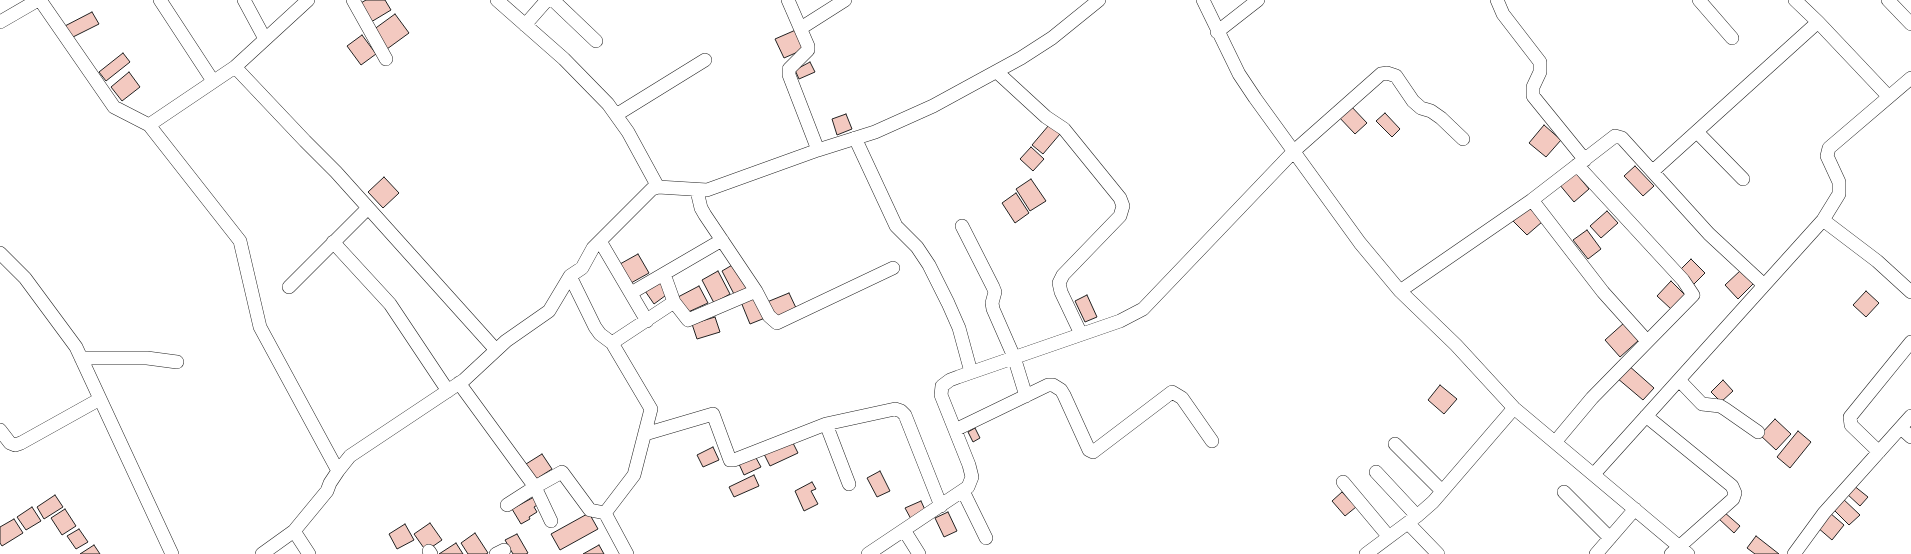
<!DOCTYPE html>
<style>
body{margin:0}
canvas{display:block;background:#fff}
</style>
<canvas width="1911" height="554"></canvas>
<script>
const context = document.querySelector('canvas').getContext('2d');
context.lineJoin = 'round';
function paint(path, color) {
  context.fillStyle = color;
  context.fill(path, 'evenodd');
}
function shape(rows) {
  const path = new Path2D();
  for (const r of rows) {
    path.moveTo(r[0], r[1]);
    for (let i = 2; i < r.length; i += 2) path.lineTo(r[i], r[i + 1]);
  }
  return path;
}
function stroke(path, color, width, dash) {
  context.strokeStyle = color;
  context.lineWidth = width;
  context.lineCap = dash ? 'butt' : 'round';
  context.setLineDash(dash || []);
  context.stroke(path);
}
const building = shape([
 [366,0,385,0,391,10,371,22,359,4,366,0],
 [92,12,99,24,69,39,63,27,92,12],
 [395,14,409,33,387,49,373,30,395,14],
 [798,29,807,48,784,58,775,39,798,29],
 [362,35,376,54,361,65,347,46,362,35],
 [123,53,130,62,106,81,99,72,123,53],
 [810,62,815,72,799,79,795,70,810,62],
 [129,72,140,87,122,101,111,87,129,72],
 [1349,104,1367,123,1355,134,1337,115,1349,104],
 [1385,113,1400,129,1392,137,1376,121,1385,113],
 [846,114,852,129,837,135,832,119,846,114],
 [1049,125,1060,134,1043,154,1032,145,1049,125],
 [1544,125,1561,140,1546,157,1529,143,1544,125],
 [1031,147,1044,159,1033,171,1020,159,1031,147],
 [1635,166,1654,186,1643,196,1624,176,1635,166],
 [1574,171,1589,189,1574,202,1559,184,1574,171],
 [384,177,399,193,383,208,368,192,384,177],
 [1031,179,1046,201,1030,211,1016,189,1031,179],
 [1016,193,1029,213,1015,223,1002,203,1016,193],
 [1529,207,1542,222,1527,235,1513,221,1529,207],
 [1607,211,1618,223,1601,238,1590,226,1607,211],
 [1587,230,1601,249,1588,259,1573,240,1587,230],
 [638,254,649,273,631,283,620,264,638,254],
 [1691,259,1705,273,1693,285,1679,271,1691,259],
 [734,264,747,289,735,296,722,271,734,264],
 [1741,270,1754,283,1738,299,1725,285,1741,270],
 [718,271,730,294,714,303,702,280,718,271],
 [658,278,669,293,654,304,643,288,658,278],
 [1671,281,1685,295,1671,309,1657,296,1671,281],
 [699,286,708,303,686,313,678,297,699,286],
 [1866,291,1879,303,1866,317,1853,305,1866,291],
 [789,293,797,310,775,320,767,302,789,293],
 [1087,295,1097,317,1085,322,1075,301,1087,295],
 [756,296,765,318,750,324,741,302,756,296],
 [715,317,720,332,697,339,692,324,715,317],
 [1624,323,1639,340,1620,357,1605,340,1624,323],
 [1628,365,1654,388,1643,400,1617,378,1628,365],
 [1723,380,1733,391,1721,402,1711,392,1723,380],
 [1440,385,1457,399,1444,414,1428,400,1440,385],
 [1775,419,1791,434,1776,450,1760,435,1775,419],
 [975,428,980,438,973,442,968,432,975,428],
 [1798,431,1811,442,1790,468,1777,457,1798,431],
 [792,441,798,453,770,466,764,454,792,441],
 [713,447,719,460,703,467,697,455,713,447],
 [542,454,552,469,536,479,526,464,542,454],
 [755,456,761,467,744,475,739,464,755,456],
 [880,471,890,491,877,497,867,478,880,471],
 [754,475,759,486,734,497,729,487,754,475],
 [812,482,816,489,811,491,818,504,804,511,795,491,812,482],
 [1853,485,1868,497,1860,506,1846,493,1853,485],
 [1342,492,1356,507,1345,516,1332,501,1342,492],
 [55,495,63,507,44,519,37,507,55,495],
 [534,497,539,504,534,507,537,512,529,517,530,519,521,524,512,509,534,497],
 [1841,497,1860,515,1849,525,1831,507,1841,497],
 [921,501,926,512,911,519,905,508,921,501],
 [32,507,41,521,26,530,17,517,32,507],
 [65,509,76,526,62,535,51,518,65,509],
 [948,512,957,531,944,537,935,518,948,512],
 [1724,512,1740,526,1734,533,1718,518,1724,512],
 [589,513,598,529,560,550,551,534,589,513],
 [1830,513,1844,525,1832,540,1817,527,1830,513],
 [14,519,23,533,2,546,0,543,0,527,14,519],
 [430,523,442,540,426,551,414,534,430,523],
 [405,524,414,540,397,549,389,534,405,524],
 [79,529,88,542,76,549,67,536,79,529],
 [475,533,488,553,486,554,468,554,461,543,475,533],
 [517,534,528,553,526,554,513,554,505,540,517,534],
 [1756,536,1779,554,1755,554,1747,548,1756,536],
 [456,543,463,554,439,554,456,543],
 [94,545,100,554,80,554,94,545],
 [599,545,604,554,583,554,599,545]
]);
const minor = shape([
 [40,0,114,107,149,125,240,241,260,327,338,471],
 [160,0,213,81],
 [244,0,265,39],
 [353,0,386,59],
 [497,0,564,59,608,104,628,132,658,187],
 [553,0,596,41],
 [788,0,808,46,808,50,789,69,789,75,818,150],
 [1203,0,1239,74,1255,98,1360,243,1400,291,1456,345,1514,408,1688,554],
 [1497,0,1503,14,1540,62,1540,72,1533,87,1533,96,1585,160],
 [1699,0,1732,38],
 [1795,0,1818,22,1888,96],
 [1888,0,1911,24],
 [0,22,38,0],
 [525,25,547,0],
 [801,28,845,0],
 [1217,32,1258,0],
 [235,67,305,141,336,172,496,350],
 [997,72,1046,117,1064,129,1120,198,1123,206,1120,216,1063,275,1059,283,1061,292,1081,334],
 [616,115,705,60],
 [149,125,235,67,308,0],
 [1697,132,1743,179],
 [855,138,896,226,917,247,929,265,948,303,959,328,971,372],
 [1653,171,1818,22],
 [697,191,701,208,705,215,756,291,769,316,777,323,893,268],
 [1532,200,1603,292,1647,341],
 [1823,220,1877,261,1911,292],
 [962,226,993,287,995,292,992,303,993,309,1014,357,1026,396],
 [600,241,647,321],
 [333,242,390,304,448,391],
 [0,253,25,278,76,347,172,554],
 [664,274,674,302,688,320,756,291],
 [570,276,595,327,600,334,612,343,651,409,634,475,605,513],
 [289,287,368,208],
 [1400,291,1532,200,1615,136,1622,138,1709,234,1764,285],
 [631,293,722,240],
 [612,343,674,302],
 [81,358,147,358,177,362],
 [1679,380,1702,404,1720,406,1725,409,1758,432],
 [459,383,535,487,562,472,590,510,605,513],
 [1646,416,1732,486,1735,493,1733,499,1671,554],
 [826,424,849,484],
 [1901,428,1911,437],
 [0,430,10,443,15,445,21,443,100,399],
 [955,430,1048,385,1053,385,1061,390,1064,395,1089,450,1093,452,1172,392,1182,398,1212,441],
 [645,434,713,414,730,460,734,460,826,424,895,409,901,411,905,415,941,506],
 [1556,441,1592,398,1693,295,1683,280,1577,165],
 [1395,444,1442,491],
 [1879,452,1851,425,1850,417,1911,342],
 [1376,472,1417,516],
 [1594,474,1823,220,1839,194,1839,182,1827,156,1829,148,1911,78],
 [1343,482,1389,537],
 [963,491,986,538],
 [1564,492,1610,538],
 [507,505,535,487,551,521],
 [605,513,627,554],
 [1408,523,1438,554],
 [904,530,919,554],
 [294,531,309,554],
 [429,551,431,554],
 [262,554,294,531,327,491,330,483,338,471,350,456,464,380,506,341,549,311,570,276,582,268,593,248,652,189,658,187,707,190,818,150,875,132,933,106,1021,58,1052,38,1099,0],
 [496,554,504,550],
 [868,554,968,487,972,477,969,465,941,395,942,386,950,380,958,377,1120,321,1143,309,1294,151,1381,74,1387,73,1396,76,1413,101,1421,108,1431,111,1441,118,1463,139],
 [1366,554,1417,516,1433,502,1514,408],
 [1596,554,1635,509],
 [1794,554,1824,513,1911,416]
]);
paint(building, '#f3c9c0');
stroke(building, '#222', 1);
stroke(minor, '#222', 14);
stroke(minor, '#fff', 13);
</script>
